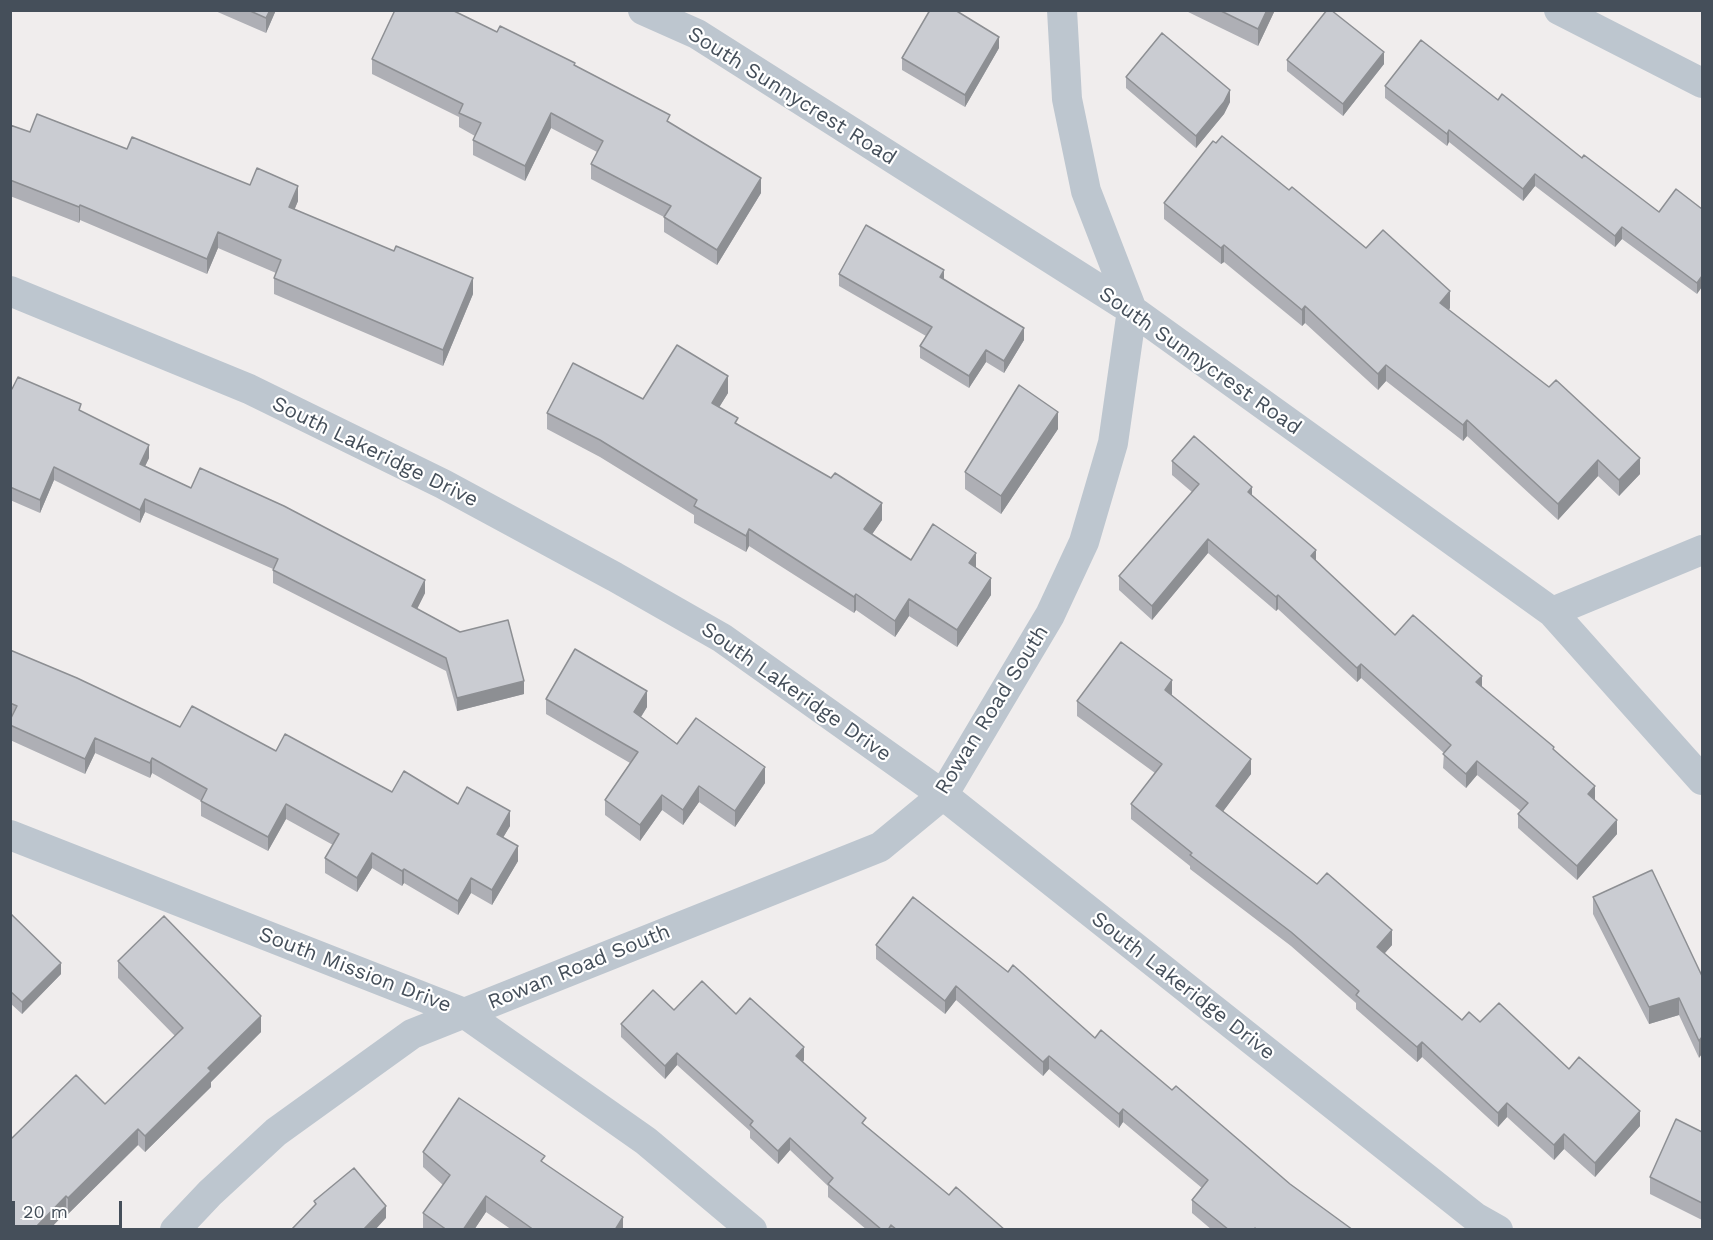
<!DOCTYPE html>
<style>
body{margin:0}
#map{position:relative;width:1713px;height:1240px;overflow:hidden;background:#f0eded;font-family:"Work Sans",sans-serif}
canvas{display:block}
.frame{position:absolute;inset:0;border:12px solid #454f5a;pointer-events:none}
.scale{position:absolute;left:12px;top:1201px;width:110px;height:27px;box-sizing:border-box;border:3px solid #454f5a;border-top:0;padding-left:8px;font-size:18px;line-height:21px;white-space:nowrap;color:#454f5a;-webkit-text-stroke:4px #fff;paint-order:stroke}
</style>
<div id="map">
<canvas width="1713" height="1240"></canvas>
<div class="frame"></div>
<div class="scale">20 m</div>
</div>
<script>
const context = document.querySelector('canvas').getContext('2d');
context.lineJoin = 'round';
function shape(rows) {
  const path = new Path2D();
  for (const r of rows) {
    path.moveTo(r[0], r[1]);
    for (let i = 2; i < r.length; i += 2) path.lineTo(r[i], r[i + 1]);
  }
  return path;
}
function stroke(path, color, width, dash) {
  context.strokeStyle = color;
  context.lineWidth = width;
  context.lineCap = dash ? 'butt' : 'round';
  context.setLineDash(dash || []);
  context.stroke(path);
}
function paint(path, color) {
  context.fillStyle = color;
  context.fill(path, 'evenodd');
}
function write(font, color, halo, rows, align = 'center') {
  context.font = font + ' "Work Sans",sans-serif';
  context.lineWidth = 4.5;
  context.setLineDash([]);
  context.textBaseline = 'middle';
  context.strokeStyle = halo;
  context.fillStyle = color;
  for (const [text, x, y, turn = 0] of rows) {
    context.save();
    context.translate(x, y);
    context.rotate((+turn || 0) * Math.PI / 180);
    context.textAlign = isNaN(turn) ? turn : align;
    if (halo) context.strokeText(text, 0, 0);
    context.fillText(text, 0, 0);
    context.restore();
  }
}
const minor = shape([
 [643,10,697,34,1132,310,1552,612,1702,780],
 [1559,10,1702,83],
 [10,291,249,389,443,484,615,577,722,638,943,795,1475,1217,1498,1230],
 [1552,612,1702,550],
 [10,835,464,1013,646,1141,752,1230],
 [175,1230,210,1193,276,1132,412,1034,880,847,943,795,1050,615,1084,542,1113,443,1132,310,1086,191,1067,99,1062,10]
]);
const wall = shape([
 [213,10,276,10,266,33],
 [1184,10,1275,10,1258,46],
 [497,32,575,65,670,123,761,193,717,265,664,232,664,217,591,179,591,164,597,152,551,128,525,181,473,155,473,140,475,136,459,127,459,117,372,74,372,59],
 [999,48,965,107,902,70,902,58],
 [1287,60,1384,64,1343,116,1287,71],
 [1126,77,1230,102,1224,114,1196,148,1126,88],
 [1385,86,1498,100,1659,212,1702,209,1697,294,1622,239,1615,247,1535,186,1523,201,1449,142,1447,146,1385,98],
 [10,125,30,132,127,149,250,185,298,201,294,210,473,294,443,366,274,294,274,278,276,273,218,248,207,274,80,220,79,223,10,196],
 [1289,190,1366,248,1450,308,1449,310,1640,474,1619,496,1598,476,1558,520,1467,436,1463,441,1386,381,1378,390,1305,323,1302,326,1224,262,1221,264,1164,219,1164,203],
 [839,274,944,279,1024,340,1004,373,986,362,969,388,920,358,920,346,926,336,839,286],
 [10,388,81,411,149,458,145,466,191,488,425,593,417,609,524,694,457,711,446,671,273,583,273,569,145,512,140,523,54,480,40,513,10,500],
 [728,393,719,407,738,424,882,520,872,534,911,560,976,568,991,595,957,647,909,616,895,637,856,610,854,613,749,546,746,552,694,523,694,515,600,457,547,429,547,413,643,399],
 [1058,429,1001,514,965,489,965,472],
 [1172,461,1252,495,1316,561,1395,635,1482,687,1554,750,1595,800,1617,834,1577,880,1518,828,1518,814,1521,811,1477,775,1466,788,1443,768,1444,753,1361,678,1357,682,1278,609,1276,611,1208,553,1152,620,1119,590,1119,576,1192,492,1172,475],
 [10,650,180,727,276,751,392,792,458,804,510,826,503,837,518,861,492,905,471,893,458,915,404,883,402,886,372,868,357,892,325,873,325,858,333,845,286,819,268,851,201,816,201,801,152,773,150,778,95,753,85,774,10,740,10,720,11,718,10,718],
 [1172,694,1172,695,1251,774,1223,811,1392,945,1384,954,1462,1020,1480,1022,1569,1069,1640,1126,1595,1177,1564,1149,1554,1160,1507,1117,1498,1127,1422,1057,1417,1062,1356,1009,1356,1003,1291,946,1190,869,1190,866,1131,819,1131,804,1155,773,1077,716,1077,701],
 [546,699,647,707,641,717,677,744,765,783,735,827,699,802,683,825,662,810,640,841,605,815,605,800,630,763,546,714],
 [1593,897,1702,976,1699,1058,1679,1015,1649,1024,1593,914],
 [10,913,61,974,22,1014,10,1003],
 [876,945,1008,972,1095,1038,1172,1090,1290,1184,1353,1230,1212,1230,1192,1213,1192,1200,1202,1188,1123,1122,1119,1128,1049,1069,1043,1076,956,1000,945,1014,876,959],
 [118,961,261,1032,211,1082,211,1087,145,1152,138,1145,68,1214,66,1212,49,1230,10,1230,105,1104,175,1036,118,978],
 [674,1010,736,1014,804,1060,803,1062,866,1126,949,1195,1005,1230,867,1230,828,1197,828,1186,790,1150,778,1164,750,1138,750,1131,677,1065,665,1079,621,1037,621,1024],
 [1702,1132,1702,1220,1650,1194,1650,1177],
 [423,1152,545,1164,623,1230,512,1230,486,1212,474,1230,424,1230,423,1228,423,1213,443,1185,423,1167]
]);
const shadedWall = shape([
 [270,10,276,10,266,33,266,18],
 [1267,10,1275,10,1258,46,1258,29],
 [999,37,999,48,965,107,965,95],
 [1384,52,1384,64,1343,116,1343,104],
 [1230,90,1230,102,1224,114,1196,148,1196,136],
 [551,113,551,128,525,181,525,166],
 [1449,130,1449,142,1447,146,1447,134],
 [1535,174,1535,186,1523,201,1523,189],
 [761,178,761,193,717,265,717,250],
 [298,186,298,201,289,223,289,207],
 [80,205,80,220,79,223,79,207],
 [1622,227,1622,239,1615,247,1615,236],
 [218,232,218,248,207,274,207,259],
 [1224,245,1224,262,1221,264,1221,248],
 [944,270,944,282,940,277],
 [1702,276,1702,287,1697,294,1697,283],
 [473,278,473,294,443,366,443,350],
 [1450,291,1450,308,1440,319,1440,303],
 [1305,306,1305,323,1302,326,1302,310],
 [1024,328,1024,340,1004,373,1004,361],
 [986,350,986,362,969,388,969,376],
 [1386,365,1386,381,1378,390,1378,374],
 [728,376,728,393,712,419,712,403],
 [1058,412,1058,429,1001,514,1001,496],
 [1467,420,1467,436,1463,441,1463,425],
 [149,445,149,458,140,477,140,464],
 [1640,458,1640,474,1619,496,1619,480],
 [1598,460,1598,476,1558,520,1558,504],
 [54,467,54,480,40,513,40,500],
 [1252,487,1252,501,1248,492],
 [145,499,145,512,140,523,140,510],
 [882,503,882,520,864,546,864,529],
 [749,529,749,546,746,552,746,536],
 [1208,539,1208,553,1152,620,1152,606],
 [1316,550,1316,564,1311,556],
 [976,553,976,570,969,563],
 [991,578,991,595,957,647,957,630],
 [425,580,425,593,412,619,412,606],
 [856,594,856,610,854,613,854,597],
 [1278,595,1278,609,1276,611,1276,597],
 [909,599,909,616,895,637,895,621],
 [1361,664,1361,678,1357,682,1357,668],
 [1482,676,1482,690,1476,682],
 [1172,680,1172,694,1165,704,1165,690],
 [524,681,524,694,457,711,457,698],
 [647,691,647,707,634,728,634,712],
 [95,738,95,753,85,774,85,759],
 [152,758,152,773,150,778,150,763],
 [1251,759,1251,774,1216,821,1216,806],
 [1477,761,1477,775,1466,788,1466,774],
 [765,767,765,783,735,827,735,811],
 [699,786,699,802,683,825,683,810],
 [1595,786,1595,800,1588,794],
 [662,795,662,810,640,841,640,825],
 [286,804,286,819,268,851,268,837],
 [510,811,510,826,497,848,497,834],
 [1617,820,1617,834,1577,880,1577,866],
 [518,846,518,861,492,905,492,890],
 [372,853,372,868,357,892,357,878],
 [404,869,404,883,402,886,402,871],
 [471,878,471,893,458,915,458,901],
 [1392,930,1392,945,1377,962,1377,947],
 [61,963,61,974,22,1014,22,1002],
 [956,986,956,1000,945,1014,945,1001],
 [1679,998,1679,1015,1649,1024,1649,1007],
 [261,1016,261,1032,211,1082,211,1087,145,1152,145,1136,208,1068],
 [1702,1037,1702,1054,1699,1058,1699,1041],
 [1422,1042,1422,1057,1417,1062,1417,1047],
 [804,1047,804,1060,796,1069,796,1056],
 [677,1053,677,1065,665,1079,665,1066],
 [1049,1056,1049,1069,1043,1076,1043,1062],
 [1507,1103,1507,1117,1498,1127,1498,1113],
 [1123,1109,1123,1122,1119,1128,1119,1114],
 [1640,1111,1640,1126,1595,1177,1595,1163],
 [138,1129,138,1145,68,1214,68,1198],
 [1564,1134,1564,1149,1554,1160,1554,1145],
 [790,1138,790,1150,778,1164,778,1151],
 [66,1196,66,1212,49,1230,33,1230],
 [486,1196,486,1212,474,1230,463,1230],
 [386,1206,386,1218,375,1230,363,1230],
 [623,1217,623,1230,615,1230]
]);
const building = shape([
 [248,10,270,10,266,18,248,10],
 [395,10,452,10,497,32,500,26,575,63,574,65,670,115,667,121,761,178,717,250,664,217,671,206,591,164,603,141,551,113,525,166,473,140,481,123,459,113,463,104,372,59,395,10],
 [930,10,955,10,999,37,965,95,902,58,930,10],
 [1219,10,1267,10,1258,29,1219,10],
 [1327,10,1331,10,1384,52,1343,104,1287,60,1327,10],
 [1162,33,1230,90,1224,102,1196,136,1126,77,1162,33],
 [1421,40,1498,100,1502,94,1582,158,1584,155,1659,212,1676,189,1702,209,1702,276,1697,283,1622,227,1615,236,1535,174,1523,189,1449,130,1447,134,1385,86,1421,40],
 [37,114,127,149,132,137,250,185,257,168,298,186,289,207,394,251,396,246,473,278,443,350,274,278,281,260,218,232,207,259,80,205,79,207,10,180,10,125,30,132,37,114],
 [1222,136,1289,190,1292,187,1366,248,1383,230,1450,291,1440,303,1549,387,1556,380,1640,458,1619,480,1598,460,1558,504,1467,420,1463,425,1386,365,1378,374,1305,306,1302,310,1224,245,1221,248,1164,203,1213,141,1216,143,1222,136],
 [866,225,944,270,940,277,1024,328,1004,361,986,350,969,376,920,346,932,327,839,274,866,225],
 [677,345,728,376,712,403,738,418,735,423,831,478,835,473,882,503,864,529,911,560,933,524,976,553,969,563,991,578,957,630,909,599,895,621,856,594,854,597,749,529,746,536,694,506,697,500,600,440,547,413,573,363,643,399,677,345],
 [18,377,81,404,79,410,149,445,140,464,191,488,200,468,284,506,425,580,412,606,460,632,508,620,524,681,457,698,446,658,273,570,278,559,145,499,140,510,54,467,40,500,10,487,10,388,12,389,18,377],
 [1019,385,1058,412,1001,496,965,472,1019,385],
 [1194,436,1252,487,1248,492,1316,550,1311,556,1395,635,1413,615,1482,676,1476,682,1554,747,1553,749,1595,786,1588,794,1617,820,1577,866,1518,814,1528,803,1477,761,1466,774,1443,754,1451,745,1361,664,1357,668,1278,595,1276,597,1208,539,1152,606,1119,576,1199,484,1172,461,1194,436],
 [1121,642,1172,680,1165,690,1251,759,1216,806,1317,884,1327,873,1392,930,1377,947,1462,1020,1469,1012,1480,1022,1499,1003,1569,1069,1579,1057,1640,1111,1595,1163,1564,1134,1554,1145,1507,1103,1498,1113,1422,1042,1417,1047,1356,995,1359,991,1291,932,1190,855,1192,853,1131,804,1162,764,1077,701,1121,642],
 [575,649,647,691,634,712,677,744,696,718,765,767,735,811,699,786,683,810,662,795,640,825,605,800,638,752,546,699,575,649],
 [10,650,77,678,180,727,192,706,276,751,285,734,392,792,404,771,458,804,467,787,510,811,497,834,518,846,492,890,471,878,458,901,404,869,402,871,372,853,357,878,325,858,339,834,286,804,268,837,201,801,207,789,152,758,150,763,95,738,85,759,10,725,10,720,17,706,10,703,10,650],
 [1652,870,1702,976,1702,1037,1699,1041,1679,998,1649,1007,1593,897,1652,870],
 [913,897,1008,972,1013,965,1095,1038,1101,1030,1172,1090,1176,1086,1290,1184,1353,1230,1257,1230,1255,1228,1254,1230,1229,1230,1192,1200,1208,1180,1123,1109,1119,1114,1049,1056,1043,1062,956,986,945,1001,876,945,913,897],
 [10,913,61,963,22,1002,10,991,10,913],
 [164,916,261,1016,208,1068,211,1071,145,1136,138,1129,68,1198,66,1196,33,1230,10,1230,10,1140,76,1075,105,1104,183,1028,118,961,164,916],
 [702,981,736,1014,750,998,804,1047,796,1056,866,1118,862,1123,949,1195,956,1187,1005,1230,897,1230,891,1225,888,1230,882,1230,828,1184,833,1178,790,1138,778,1151,750,1125,753,1121,677,1053,665,1066,621,1024,653,990,674,1010,702,981],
 [459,1098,545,1156,541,1161,623,1217,615,1230,534,1230,486,1196,463,1230,447,1230,423,1213,450,1175,423,1152,459,1098],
 [1676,1119,1702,1132,1702,1203,1650,1177,1676,1119],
 [354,1168,386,1206,363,1230,291,1230,316,1204,314,1201,354,1168]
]);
const streetNames = [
 ["South Sunnycrest Road",792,96,32],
 ["South Sunnycrest Road",1200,361,35],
 ["South Lakeridge Drive",375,452,26],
 ["South Lakeridge Drive",796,692,35],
 ["Rowan Road South",992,710,-58],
 ["Rowan Road South",579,967,-22],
 ["South Mission Drive",355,970,21],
 ["South Lakeridge Drive",1183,986,38]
];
stroke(minor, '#bdc6cf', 30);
paint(wall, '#aeafb5');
paint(shadedWall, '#8d8f93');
paint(building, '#caccd2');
stroke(building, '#8d8f93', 1.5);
write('21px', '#454f5a', '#fff', streetNames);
</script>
